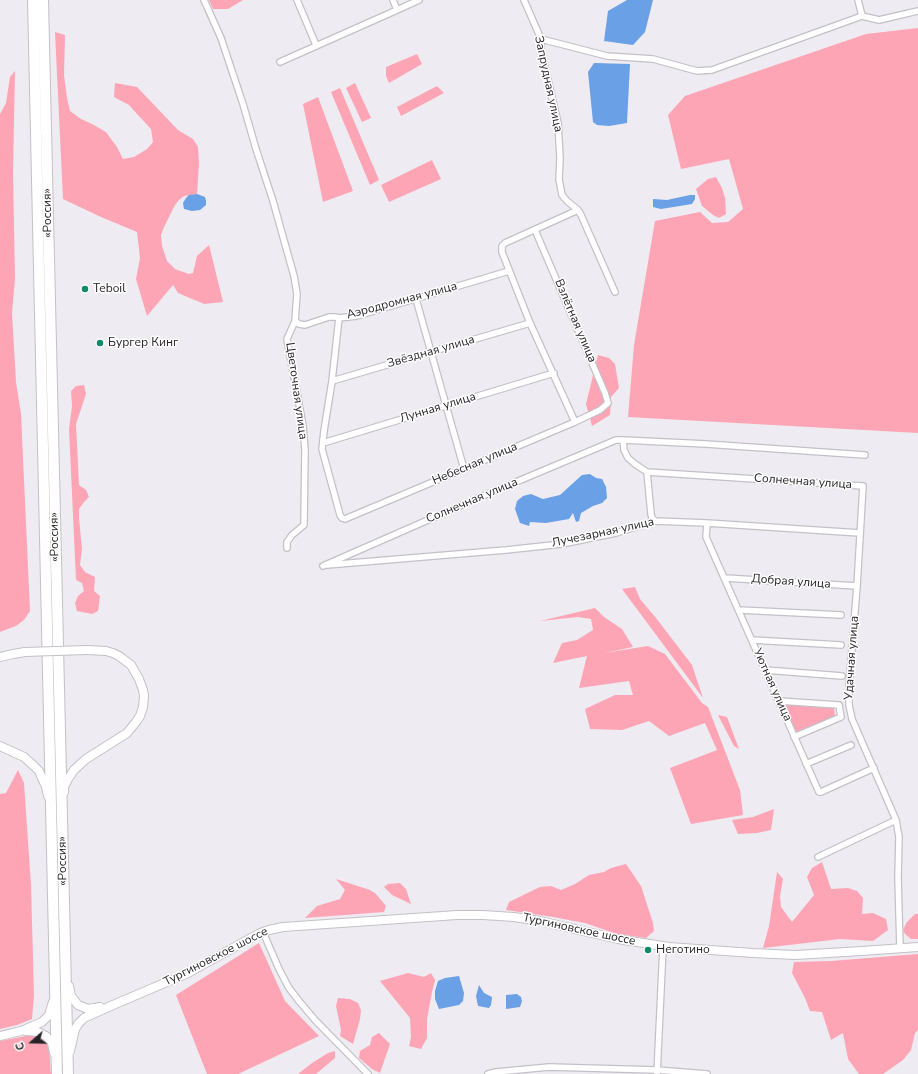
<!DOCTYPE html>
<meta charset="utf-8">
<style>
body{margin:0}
#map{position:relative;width:918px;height:1074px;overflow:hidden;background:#efebf2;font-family:"Nunito Sans",sans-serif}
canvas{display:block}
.north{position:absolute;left:12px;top:1022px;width:40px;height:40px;-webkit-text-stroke:3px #fff;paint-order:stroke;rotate:250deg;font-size:11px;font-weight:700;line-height:16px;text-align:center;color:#252326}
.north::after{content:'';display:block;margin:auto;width:14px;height:18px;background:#252326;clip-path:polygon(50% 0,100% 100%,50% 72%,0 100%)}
</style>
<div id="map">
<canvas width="918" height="1074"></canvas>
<div class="north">С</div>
</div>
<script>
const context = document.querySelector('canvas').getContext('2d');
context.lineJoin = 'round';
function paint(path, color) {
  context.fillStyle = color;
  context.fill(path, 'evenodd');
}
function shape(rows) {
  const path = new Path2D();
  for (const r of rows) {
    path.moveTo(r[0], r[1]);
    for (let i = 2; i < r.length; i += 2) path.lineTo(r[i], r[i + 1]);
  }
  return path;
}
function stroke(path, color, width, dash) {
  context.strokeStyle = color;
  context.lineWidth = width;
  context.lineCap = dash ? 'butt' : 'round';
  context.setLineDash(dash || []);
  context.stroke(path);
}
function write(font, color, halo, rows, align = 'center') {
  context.font = font + ' "Nunito Sans",sans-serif';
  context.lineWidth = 3;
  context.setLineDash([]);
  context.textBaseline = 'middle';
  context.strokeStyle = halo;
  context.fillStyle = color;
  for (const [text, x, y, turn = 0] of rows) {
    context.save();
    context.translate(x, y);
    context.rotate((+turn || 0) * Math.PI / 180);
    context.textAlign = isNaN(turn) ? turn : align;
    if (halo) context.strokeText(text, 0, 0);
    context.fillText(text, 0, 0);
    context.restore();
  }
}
const green = shape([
 [209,0,243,0,228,9,213,9],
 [918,28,918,433,628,417,634,345,655,221,700,212,712,223,728,222,743,209,729,159,681,169,668,115,685,96,866,34],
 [55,32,65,35,64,75,67,98,70,111,81,119,92,124,106,132,117,147,123,159,134,157,147,149,153,142,151,129,138,115,129,105,114,97,115,83,137,87,178,130,193,139,198,147,199,163,197,194,184,196,179,200,175,205,164,227,161,235,162,246,167,261,175,269,189,274,193,273,197,256,209,245,223,302,204,304,178,293,173,285,147,316,136,279,140,258,137,232,101,217,63,199],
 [417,54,422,64,389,83,386,76,386,67],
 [15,71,13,172,15,279,12,313,16,382,21,414,30,611,24,620,16,626,0,632,0,114,6,103,10,77],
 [355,83,371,118,362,122,346,88],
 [437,86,444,93,401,116,397,107],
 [340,88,379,180,370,185,331,92],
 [318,97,353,191,323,202,303,104],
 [432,160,441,179,389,202,381,185],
 [716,177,722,188,725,198,726,214,719,218,713,215,702,206,696,189,708,179],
 [598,355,609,358,615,364,619,388,611,397,610,415,592,426,586,404],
 [84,385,86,394,76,424,79,485,86,490,89,497,84,502,79,509,79,518,82,549,80,565,85,572,95,577,94,591,100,596,99,604,98,611,92,614,77,611,75,603,78,596,84,591,82,583,76,580,69,429,72,406,71,391,76,386],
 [635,587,640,599,656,618,692,665,703,698,622,589],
 [595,608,604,617,622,629,633,647,604,653,648,646,665,654,702,703,708,707,740,790,743,815,691,824,670,768,717,750,705,723,669,736,649,721,622,730,590,729,585,709,615,695,633,695,629,681,579,688,587,656,553,663,562,643,577,640,593,630,591,619,578,617,540,621],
 [785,705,834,708,835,716,796,732,793,731,784,708],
 [718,715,727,717,739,749,734,746],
 [18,770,24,783,31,885,34,996,32,1019,17,1025,0,1029,0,794,6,793],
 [774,809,771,830,757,833,738,834,732,820,753,817],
 [822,862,831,889,848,888,857,891,863,898,862,914,873,913,886,919,888,930,873,941,840,939,763,948,769,926,777,872,783,879,780,896,781,907,792,922,814,895,807,877,812,868],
 [626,864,641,886,653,923,654,931,646,938,617,934,585,923,553,917,506,910,509,902,540,887,551,886,561,890,575,884,589,875,604,872,611,868],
 [336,879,370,890,376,894,386,906,384,912,305,918,317,906,340,899,345,890],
 [400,883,406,889,411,904,392,895,384,887,388,884],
 [915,914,918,914,918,939,911,939,905,934,903,930,907,922],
 [259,943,285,1001,319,1036,238,1074,207,1074,176,995],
 [918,954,918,1030,915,1033,911,1050,903,1060,883,1074,859,1074,848,1059,843,1033,831,1040,822,1012,810,1011,805,998,792,973,794,962,831,961],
 [408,973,424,977,431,973,435,980,432,992,427,1019,427,1038,421,1049,409,1046,411,1037,410,1018,380,981],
 [338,998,350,999,358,1003,361,1010,360,1019,353,1044,340,1036,341,1030,336,1006],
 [379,1033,390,1044,380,1073,372,1069,359,1058,360,1051,370,1045,372,1037],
 [31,1035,43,1038,49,1048,51,1074,0,1074,0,1041],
 [335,1051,335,1058,316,1074,298,1074,312,1063,328,1053]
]);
const water = shape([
 [627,0,653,0,645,32,633,45,604,41,608,11],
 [594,63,630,64,627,123,609,126,597,125,593,122,588,72],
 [197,194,205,197,206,201,206,205,200,210,192,211,184,209,183,203,186,198,189,195],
 [690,195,695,195,695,199,692,204,661,209,653,207,653,199,667,200],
 [590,474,596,478,602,479,606,487,607,498,602,503,593,506,581,513,579,521,576,522,573,513,569,519,546,523,530,522,529,526,520,523,515,509,517,501,523,496,531,494,543,499,560,495,582,475],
 [459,976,464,993,463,1001,459,1005,439,1009,435,999,435,991,438,981,445,978],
 [479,985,484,993,492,997,491,1005,489,1008,478,1006,476,996],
 [517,994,521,997,522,1001,520,1007,506,1009,506,995]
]);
const street = shape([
 [204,0,221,38,243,104,256,149,273,201,294,276,297,294,295,321,287,339,303,426,305,450,304,525,292,535,287,542,287,548],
 [297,0,316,45],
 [393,0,397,10,419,0],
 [524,0,541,39,541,51,558,123,560,158,559,179,562,195,567,201,578,210,581,215,615,292],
 [862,16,879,20,918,11],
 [541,39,607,56,653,59,697,71,712,70,862,16,858,0],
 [280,62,397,10],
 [416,299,464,469],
 [339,318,332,381,324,431,322,449,340,515,342,518,345,519,575,422,600,410,608,403,605,393,535,230],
 [295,321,299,324,305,325,329,317,335,317,339,318,357,316,509,271],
 [332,381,530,323],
 [575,422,530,323,502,252,502,246,505,243,578,210],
 [623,440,624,450,628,458,635,464,647,472,651,514,652,518,655,521],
 [323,443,554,373],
 [647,472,863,486,857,586,849,687,849,705,852,719,896,820,899,837,898,878,900,948],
 [707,523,706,537,818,790,819,792,821,792,874,768],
 [327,565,506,550,562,544,616,533,655,521,707,523,860,533],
 [323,566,485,495,616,440,623,440,706,444,865,455],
 [725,578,857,586],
 [739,610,841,615],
 [752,640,841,645],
 [765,670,842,676],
 [779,701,839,705,841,717,794,737],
 [806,764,851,745],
 [818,857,896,820],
 [263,932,279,969,289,988,299,1001,315,1020,368,1074],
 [488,1074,496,1072,549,1067,657,1070,707,1074],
 [657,1074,663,947]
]);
const secondary = shape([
 [69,986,71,996,78,1005,88,1009,100,1007],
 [70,1051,75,1029,79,1023,84,1018,113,1005,188,973,260,933,269,930,283,927,457,915,483,915,514,917,540,921,618,939,669,947,753,953,795,955,862,951,918,947]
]);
const primary = shape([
 [0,657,13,654,25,652],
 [0,746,24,757,34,766,39,771,42,778,46,787,48,796],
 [64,792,64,787,68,779,74,770,86,759,127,733,136,722,140,716,143,707,144,696,143,690,139,679,131,665,119,656,113,653,106,651,87,650],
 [26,1031,38,1032,46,1036,52,1043,54,1053],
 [0,1036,21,1031,42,1022,49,1015,53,1002]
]);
const highway = shape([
 [33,0,57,1074],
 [43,0,68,1074]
]);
const primaryBridge = shape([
 [25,652,87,650]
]);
const markers = [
 [85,289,4,"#108a6c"],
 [100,343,4,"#108a6c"],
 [648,950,4,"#108a6c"]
];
const streetNames = [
 ["Запрудная улица",548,84,78],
 ["«Россия»",48,213,-91],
 ["Аэродромная улица",402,301,-15],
 ["Взлётная улица",575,321,67],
 ["Звёздная улица",431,352,-16],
 ["Цветочная улица",296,391,82],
 ["Лунная улица",438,408,-17],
 ["Небесная улица",475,464,-23],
 ["Солнечная улица",803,482,4],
 ["Солнечная улица",472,501,-23],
 ["Лучезарная улица",603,533,-12],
 ["«Россия»",55,537,-91],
 ["Добрая улица",791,582,4],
 ["Удачная улица",852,658,-86],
 ["Уютная улица",772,685,66],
 ["«Россия»",63,861,-91],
 ["Тургиновское шоссе",579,930,12],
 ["Тургиновское шоссе",216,957,-27]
];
const poiNames = [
 ["Teboil",93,289],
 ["Бургер Кинг",108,343],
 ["Неготино",656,950]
];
paint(green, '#fda5b5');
paint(water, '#69a0e6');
stroke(street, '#c4c0c7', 8);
stroke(secondary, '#c4c0c7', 10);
stroke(primary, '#c4c0c7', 10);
stroke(highway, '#c4c0c7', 12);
stroke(street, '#fff', 5.5);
stroke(secondary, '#fff', 8);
stroke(primary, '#fff', 8);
stroke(highway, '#fff', 10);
stroke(primaryBridge, '#c4c0c7', 10, []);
stroke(primaryBridge, '#fff', 8);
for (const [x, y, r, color] of markers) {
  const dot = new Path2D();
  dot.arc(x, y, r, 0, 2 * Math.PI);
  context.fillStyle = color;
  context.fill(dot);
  stroke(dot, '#fff', 1.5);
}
write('12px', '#252326', '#fff', streetNames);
write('12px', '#252326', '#fff', poiNames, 'left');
</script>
